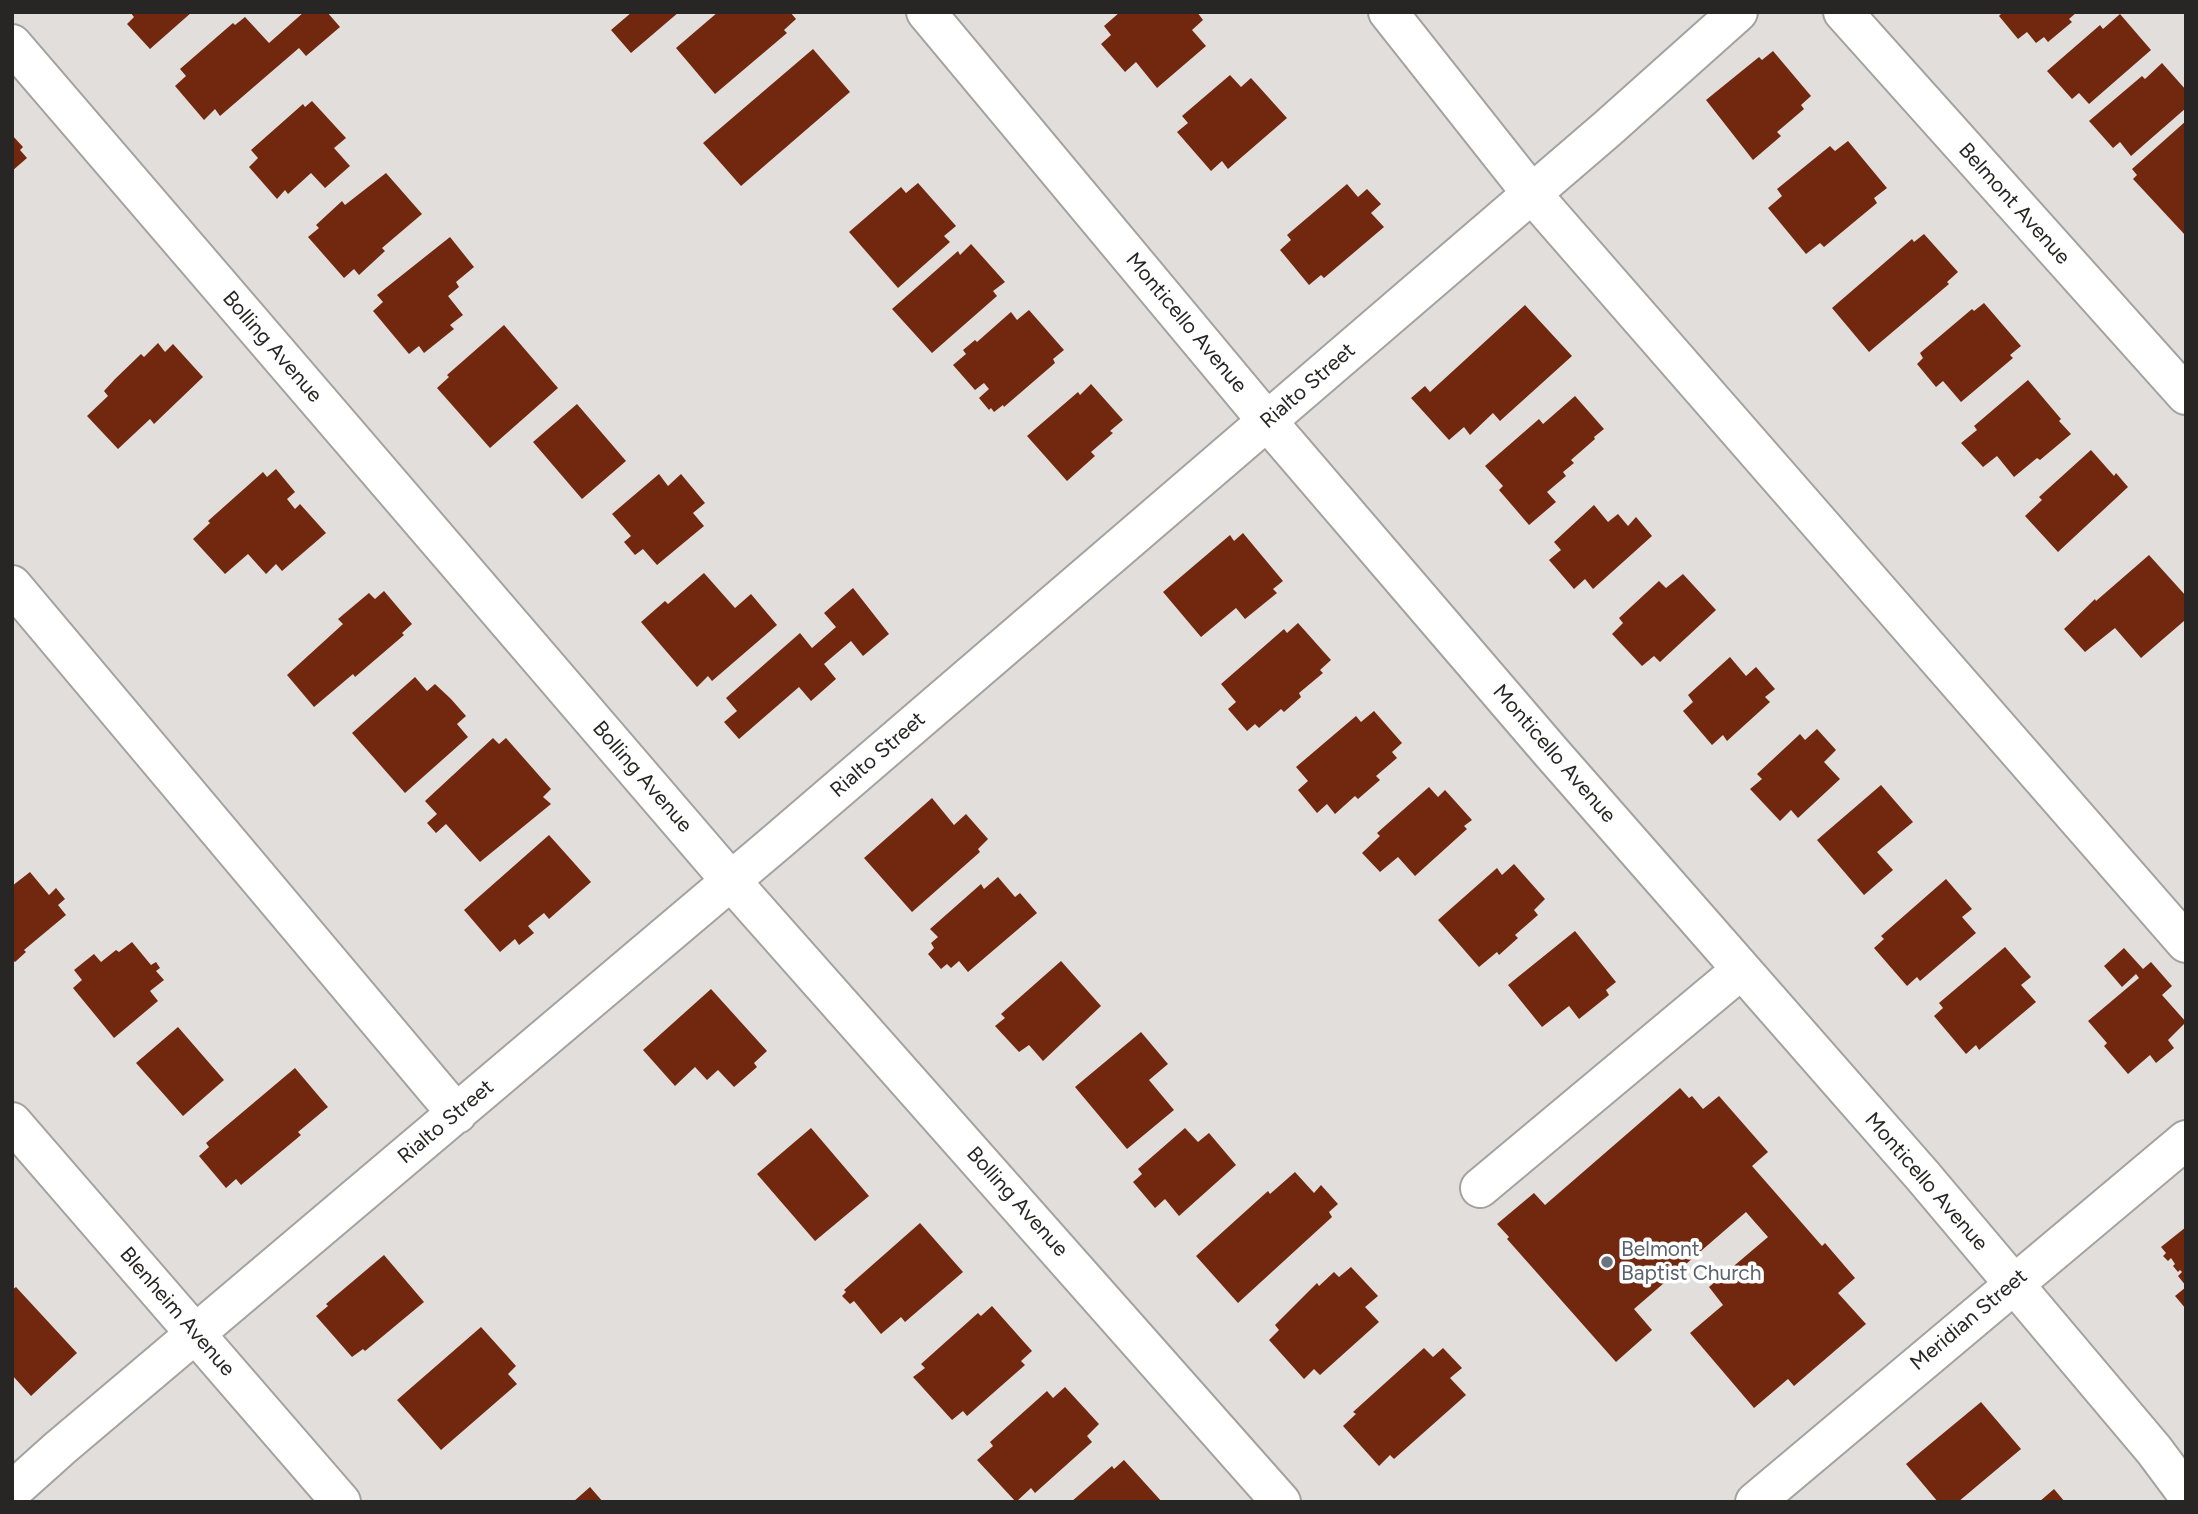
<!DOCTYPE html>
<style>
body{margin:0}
#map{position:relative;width:2198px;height:1514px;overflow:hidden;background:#e2dedc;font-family:Figtree,sans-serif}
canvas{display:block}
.frame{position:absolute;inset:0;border:14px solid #272625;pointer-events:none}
</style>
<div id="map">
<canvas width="2198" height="1514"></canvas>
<div class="frame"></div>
</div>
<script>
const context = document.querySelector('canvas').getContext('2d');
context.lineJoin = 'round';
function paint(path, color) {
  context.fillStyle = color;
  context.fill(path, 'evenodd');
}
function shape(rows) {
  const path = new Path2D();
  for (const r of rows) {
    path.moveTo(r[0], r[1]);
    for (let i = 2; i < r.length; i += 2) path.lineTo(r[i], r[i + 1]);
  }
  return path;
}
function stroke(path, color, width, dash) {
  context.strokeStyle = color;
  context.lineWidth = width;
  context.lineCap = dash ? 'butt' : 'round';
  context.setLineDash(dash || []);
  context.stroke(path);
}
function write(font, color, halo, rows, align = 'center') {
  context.font = font + ' Figtree,sans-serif';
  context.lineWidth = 7;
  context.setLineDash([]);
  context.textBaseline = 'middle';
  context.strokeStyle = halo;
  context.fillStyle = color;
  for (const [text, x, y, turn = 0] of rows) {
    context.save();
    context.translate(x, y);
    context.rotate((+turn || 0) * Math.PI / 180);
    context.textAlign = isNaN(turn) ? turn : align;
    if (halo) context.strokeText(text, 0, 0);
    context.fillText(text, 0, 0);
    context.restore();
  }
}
const building = shape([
 [130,12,192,12,150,49,127,24,134,17],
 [304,12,327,12,340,27,306,56,299,48,220,116,215,109,204,120,175,86,186,76,180,69,233,23,235,25,245,17,269,43],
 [632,12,679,12,631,53,611,30],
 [718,12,790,12,796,19,784,30,787,33,715,94,676,48],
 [1120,12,1197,12,1203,20,1192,30,1206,46,1157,88,1136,62,1125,72,1101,44,1111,35,1104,26],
 [2003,12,2077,12,2069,19,2072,22,2048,42,2044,37,2036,43,2027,32,2018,39,1999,16],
 [2120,14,2151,50,2089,104,2079,93,2072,99,2047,71,2100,25,2103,29],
 [813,49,850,92,741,186,703,143],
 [1773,51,1811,96,1801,105,1804,109,1777,132,1781,136,1753,160,1706,100,1759,57,1762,60],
 [2162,63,2186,90,2186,108,2131,156,2120,142,2113,148,2089,121,2142,76,2145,79],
 [1230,75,1241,87,1251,78,1287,118,1228,169,1222,161,1211,171,1177,132,1188,123,1182,116],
 [312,101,346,138,334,148,350,166,325,188,311,173,288,194,285,190,277,199,249,167,258,158,251,150,303,104,305,107],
 [2186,121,2186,236,2133,179,2137,175,2132,169],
 [12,135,23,147,20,150,27,158,12,171],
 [1848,141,1887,188,1874,198,1877,203,1824,247,1820,243,1806,254,1768,208,1782,196,1777,189,1830,146,1835,151],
 [386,173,422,214,382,248,385,251,359,275,354,269,344,278,308,237,319,228,316,225,342,201,345,205],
 [918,183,956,226,944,236,950,242,898,288,849,232,901,187,906,193],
 [1347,184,1358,197,1367,189,1381,204,1371,213,1384,227,1324,278,1321,275,1309,285,1280,250,1291,240,1287,235],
 [1924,234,1958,272,1947,282,1949,284,1869,352,1832,308,1912,239,1914,242],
 [450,237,474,267,456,282,459,287,448,296,463,315,450,325,454,329,424,353,419,346,409,354,373,311,383,302,377,295],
 [971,244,1005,282,993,291,997,296,932,353,892,309,958,251,960,255],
 [1984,303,2021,346,2010,355,2013,358,1961,402,1943,381,1936,387,1917,364,1923,358,1920,353,1972,309,1974,311],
 [1525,305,1572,356,1500,421,1493,413,1470,435,1464,427,1449,440,1411,398,1425,386,1430,392],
 [1029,310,1064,350,1053,359,1055,363,1004,407,1003,405,994,412,991,408,989,410,979,398,989,389,984,383,975,390,953,365,966,354,963,350,975,340,977,342,1011,312,1017,320],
 [504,325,558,388,490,448,437,388,449,377,447,375],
 [158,343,165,352,173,344,203,377,154,424,150,419,118,449,87,416,108,396,104,391,115,379,141,354,144,357],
 [2028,380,2061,419,2059,421,2071,434,2040,460,2037,458,2014,477,1997,456,1983,467,1961,443,1977,430,1974,426],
 [1091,384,1123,420,1110,431,1113,433,1091,452,1095,456,1067,481,1027,436,1078,392,1080,395],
 [1575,396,1604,429,1594,437,1595,439,1571,460,1574,463,1563,472,1566,476,1547,492,1556,502,1529,525,1499,490,1503,486,1485,466,1539,419,1543,424],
 [577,404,626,461,582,499,533,442],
 [2091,450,2114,476,2116,473,2128,487,2058,552,2025,516,2042,500,2039,497],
 [276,469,295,492,287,499,295,509,300,504,326,533,282,571,276,564,266,574,248,554,225,574,193,539,210,523,208,521,263,472,267,477],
 [659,474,668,486,681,474,705,503,693,513,704,526,657,565,643,549,635,555,624,542,631,536,612,514],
 [1594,505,1608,522,1618,514,1628,526,1636,517,1652,536,1593,589,1585,579,1574,589,1549,560,1561,550,1554,542],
 [1243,533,1283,581,1273,589,1277,593,1245,619,1236,608,1201,637,1163,592,1230,535,1234,541],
 [2149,555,2186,596,2186,623,2184,621,2141,658,2115,628,2085,652,2064,629,2095,599,2096,601],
 [704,573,735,608,751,594,777,625,712,681,708,676,697,687,641,622,665,601,668,604],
 [1683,574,1716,610,1660,662,1654,656,1642,666,1612,634,1623,623,1619,618,1659,581,1666,588],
 [853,588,889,634,863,656,851,641,824,664,836,679,811,701,799,687,739,739,724,722,737,711,726,698,800,633,812,648,836,627,824,613],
 [384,591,412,624,402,633,404,635,355,677,353,674,314,707,287,675,343,624,338,619,369,593,375,599],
 [1298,623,1331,660,1320,670,1323,673,1299,693,1301,697,1284,712,1281,709,1259,728,1255,724,1247,731,1228,709,1236,702,1221,684,1284,629,1287,633],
 [1730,657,1746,676,1756,667,1775,689,1765,697,1770,702,1727,741,1723,735,1712,745,1683,711,1693,702,1688,695],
 [415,677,427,691,435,684,451,699,466,716,457,724,468,737,405,793,352,733],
 [1374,711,1402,743,1392,752,1397,758,1376,776,1380,780,1358,799,1355,796,1335,814,1327,804,1317,813,1298,790,1308,781,1296,767,1356,716,1361,722],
 [1817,729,1836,750,1824,762,1840,779,1798,818,1791,810,1780,821,1750,789,1762,779,1757,774,1800,734,1805,740],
 [493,738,499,744,506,738,551,789,543,797,551,804,480,862,446,824,436,833,427,823,437,814,425,801],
 [1881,785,1913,822,1877,852,1893,870,1864,895,1817,840],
 [1429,787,1438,797,1445,790,1472,820,1464,826,1467,829,1415,876,1398,857,1380,872,1362,853,1380,836,1377,833],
 [932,798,954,825,966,814,988,839,978,849,980,852,912,912,864,858],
 [549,835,591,882,549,919,544,913,528,926,534,933,519,945,515,939,500,952,464,910],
 [1514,864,1545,899,1534,910,1538,915,1515,935,1518,938,1499,955,1497,952,1479,967,1438,920,1497,868,1502,875],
 [30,872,49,895,56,888,65,899,58,905,66,915,24,950,26,952,15,962,12,959,12,886],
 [998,877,1015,897,1020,893,1037,913,968,972,959,961,951,968,947,964,941,969,928,954,934,948,931,943,938,937,930,929,981,884,984,889],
 [1946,879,1972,909,1962,917,1976,933,1920,981,1917,977,1907,986,1874,948,1884,939,1881,936],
 [1575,931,1616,982,1606,990,1609,995,1579,1019,1569,1006,1542,1027,1508,985],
 [132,942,151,965,156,962,160,968,156,971,164,980,150,991,158,1001,114,1038,73,988,82,980,74,970,94,954,101,962,116,950,119,952],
 [2005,947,2031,977,2021,985,2036,1002,1979,1050,1976,1045,1966,1054,1934,1016,1943,1008,1939,1003],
 [2124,948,2143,969,2151,962,2172,986,2162,995,2186,1022,2168,1040,2174,1048,2156,1063,2150,1055,2128,1074,2104,1046,2107,1043,2088,1021,2139,978,2136,974,2122,987,2104,966],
 [1061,961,1101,1006,1043,1061,1029,1045,1019,1052,995,1026,1005,1018,1001,1014],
 [711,989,767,1051,754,1063,757,1067,734,1087,718,1070,707,1080,695,1067,675,1086,643,1050],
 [178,1027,224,1080,183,1116,136,1063],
 [1141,1032,1168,1064,1149,1080,1174,1110,1127,1149,1075,1087],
 [295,1068,328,1107,298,1132,301,1135,241,1185,236,1179,226,1188,199,1156,209,1147,206,1143],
 [1680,1088,1689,1098,1692,1096,1703,1109,1719,1096,1768,1152,1752,1166,1822,1246,1825,1243,1855,1278,1838,1293,1866,1324,1794,1386,1788,1379,1754,1408,1690,1333,1723,1305,1709,1287,1768,1237,1746,1212,1634,1309,1652,1330,1616,1362,1507,1239,1509,1237,1497,1224,1534,1193,1545,1205],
 [811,1128,869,1196,815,1241,757,1174],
 [1185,1128,1198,1142,1209,1133,1236,1165,1179,1216,1165,1199,1155,1208,1133,1182,1142,1174,1138,1169],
 [1295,1172,1314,1193,1321,1185,1338,1204,1329,1212,1332,1217,1238,1303,1196,1256,1268,1191,1270,1194],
 [920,1223,963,1272,905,1322,901,1317,881,1334,854,1301,850,1304,842,1296,846,1292,844,1290],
 [2186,1227,2186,1286,2178,1276,2182,1272,2180,1270,2178,1272,2173,1266,2175,1264,2171,1258,2168,1261,2163,1256,2166,1253,2161,1247],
 [384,1255,424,1302,365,1351,363,1349,352,1357,316,1316,328,1306,326,1304],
 [1351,1267,1378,1296,1365,1307,1379,1322,1320,1375,1314,1369,1304,1379,1269,1340,1279,1330,1275,1325,1317,1283,1319,1286,1334,1272,1339,1277],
 [16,1287,77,1353,31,1396,12,1375,12,1290],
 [2186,1287,2186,1309,2175,1296],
 [992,1306,1032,1351,1021,1361,1025,1365,967,1416,963,1411,952,1420,913,1377,925,1368,921,1364,978,1313,981,1316],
 [481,1327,516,1366,508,1374,517,1384,441,1450,397,1400],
 [1424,1348,1433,1357,1443,1348,1462,1368,1450,1378,1466,1395,1394,1459,1390,1455,1379,1466,1343,1426,1356,1414,1353,1412],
 [1065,1387,1099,1424,1087,1436,1092,1442,1035,1493,1031,1488,1016,1502,977,1460,993,1446,990,1442,1047,1391,1053,1398],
 [1981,1402,2021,1449,1958,1502,1938,1502,1906,1464],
 [1124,1460,1162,1502,1071,1502,1112,1466,1114,1469],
 [590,1487,603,1502,573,1502],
 [2054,1489,2065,1502,2039,1502]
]);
const minor = shape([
 [1388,12,1532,194,2186,943],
 [1843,12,2186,395],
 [12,44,731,881,1281,1502],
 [12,585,457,1114],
 [12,1122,341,1502],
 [1480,1188,1741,970],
 [12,1491,60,1448,778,841,1607,129,1738,12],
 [1755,1502,2186,1140]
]);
const major = shape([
 [926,12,1267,421,1551,752,1922,1175,2154,1450,2186,1493]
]);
const markers = [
 [1607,1262,7,"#6b7280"]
];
const streetNames = [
 ["Belmont Avenue",2014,204,48],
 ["Monticello Avenue",1186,323,50],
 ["Bolling Avenue",272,347,49],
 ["Rialto Street",1308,386,-41],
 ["Monticello Avenue",1554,754,49],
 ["Rialto Street",878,755,-41],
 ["Bolling Avenue",642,777,49],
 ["Rialto Street",446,1122,-40],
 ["Monticello Avenue",1926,1182,49],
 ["Bolling Avenue",1017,1202,48],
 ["Blenheim Avenue",177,1312,49],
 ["Meridian Street",1969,1320,-40]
];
const worshipNames = [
 ["Belmont",1621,1250],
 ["Baptist Church",1621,1274]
];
paint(building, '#72280e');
stroke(minor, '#a5a19e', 42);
stroke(major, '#a5a19e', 42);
stroke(minor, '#fff', 38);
stroke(major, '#fff', 38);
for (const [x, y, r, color] of markers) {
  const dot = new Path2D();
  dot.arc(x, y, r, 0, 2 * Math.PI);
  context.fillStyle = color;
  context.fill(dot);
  stroke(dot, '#fff', 2.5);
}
write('21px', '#272625', '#fff', streetNames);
write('21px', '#5b616d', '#fff', worshipNames, 'left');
</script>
